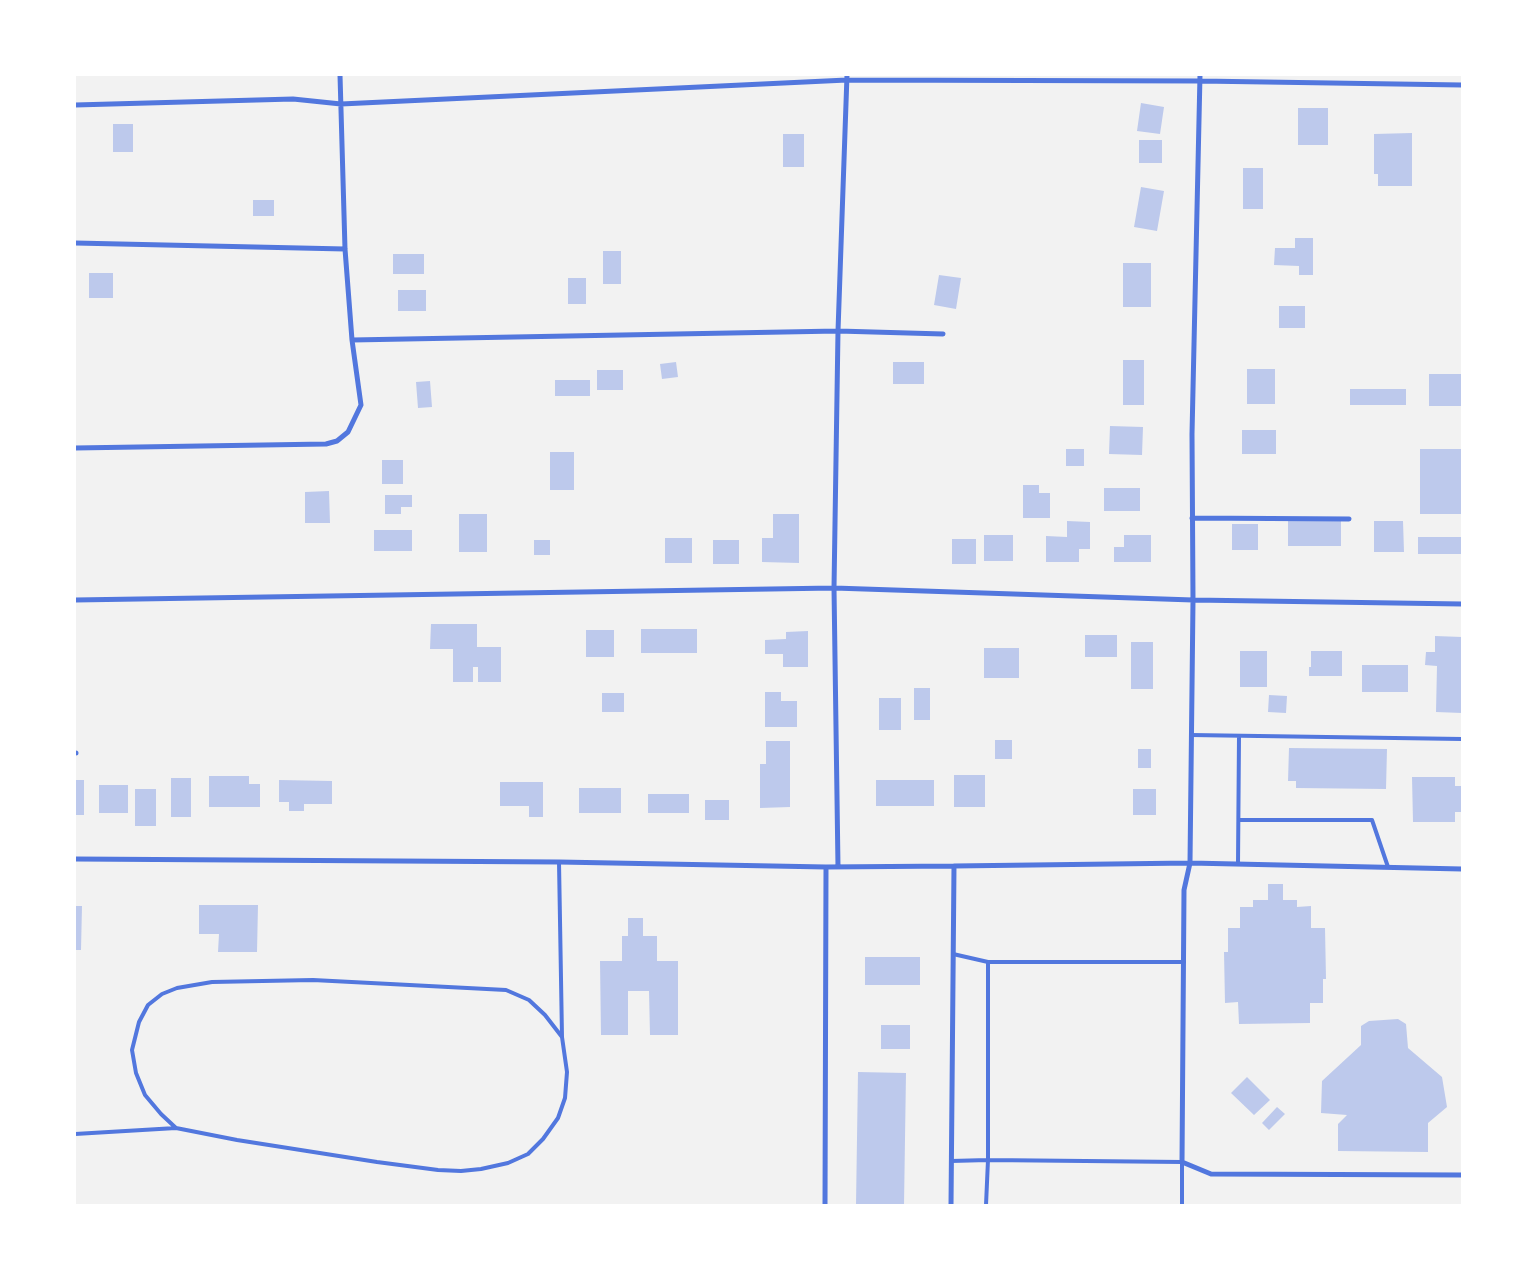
<!DOCTYPE html>
<style>
body{margin:0}
#map{position:relative;width:1537px;height:1280px;overflow:hidden;background:#f2f2f2;font-family:Ubuntu,sans-serif}
canvas{display:block}
.frame{position:absolute;inset:0;border:76px solid #fff;pointer-events:none}
</style>
<div id="map">
<canvas width="1537" height="1280"></canvas>
<div class="frame"></div>
</div>
<script>
const context = document.querySelector('canvas').getContext('2d');
context.lineJoin = 'round';
function paint(path, color) {
  context.fillStyle = color;
  context.fill(path, 'evenodd');
}
function shape(rows) {
  const path = new Path2D();
  for (const r of rows) {
    path.moveTo(r[0], r[1]);
    for (let i = 2; i < r.length; i += 2) path.lineTo(r[i], r[i + 1]);
  }
  return path;
}
function stroke(path, color, width, dash) {
  context.strokeStyle = color;
  context.lineWidth = width;
  context.lineCap = dash ? 'butt' : 'round';
  context.setLineDash(dash || []);
  context.stroke(path);
}
const building = shape([
 [1141,103,1164,107,1160,134,1137,131],
 [1298,108,1328,108,1328,145,1298,145],
 [113,124,133,124,133,152,113,152],
 [1412,133,1412,186,1378,186,1378,174,1374,174,1374,134],
 [783,134,804,134,804,167,783,167],
 [1139,140,1162,140,1162,163,1139,163],
 [1243,168,1263,168,1263,209,1243,209],
 [1141,187,1164,191,1157,231,1134,227],
 [253,200,274,200,274,216,253,216],
 [1295,238,1313,238,1313,275,1299,275,1299,266,1274,265,1275,248,1295,248],
 [603,251,621,251,621,284,603,284],
 [393,254,424,254,424,274,393,274],
 [1123,263,1151,263,1151,307,1123,307],
 [89,273,113,273,113,298,89,298],
 [939,275,961,278,956,309,934,305],
 [568,278,586,278,586,304,568,304],
 [398,290,426,290,426,311,398,311],
 [1279,306,1305,306,1305,328,1279,328],
 [1123,360,1144,360,1144,405,1123,405],
 [676,362,678,377,662,379,660,364],
 [893,362,924,362,924,384,893,384],
 [1247,369,1275,369,1275,404,1247,404],
 [597,370,623,370,623,390,597,390],
 [1429,374,1462,374,1462,406,1429,406],
 [555,380,590,380,590,396,555,396],
 [430,381,432,407,418,408,416,382],
 [1350,389,1406,389,1406,405,1350,405],
 [1110,426,1143,427,1142,455,1109,454],
 [1242,430,1276,430,1276,454,1242,454],
 [1066,449,1084,449,1084,466,1066,466],
 [1420,449,1462,449,1462,514,1420,514],
 [550,452,574,452,574,490,550,490],
 [382,460,403,460,403,484,382,484],
 [1023,485,1039,485,1039,493,1050,493,1050,518,1023,518],
 [1104,488,1140,488,1140,511,1104,511],
 [329,491,330,523,305,523,305,492],
 [385,495,412,495,412,507,401,507,401,514,385,514],
 [459,514,487,514,487,552,459,552],
 [773,514,799,514,799,563,762,562,762,538,773,538],
 [1288,519,1341,519,1341,546,1288,546],
 [1067,521,1090,522,1090,549,1079,549,1079,562,1046,562,1046,536,1067,537],
 [1374,521,1403,521,1404,552,1374,552],
 [1232,524,1258,524,1258,550,1232,550],
 [374,530,412,530,412,551,374,551],
 [984,535,1013,535,1013,561,984,561],
 [1124,535,1151,535,1151,562,1114,562,1114,547,1124,547],
 [1418,537,1462,537,1462,554,1418,554],
 [665,538,692,538,692,563,665,563],
 [952,539,976,539,976,564,952,564],
 [534,540,550,540,550,555,534,555],
 [713,540,739,540,739,564,713,564],
 [431,624,477,624,477,647,501,647,501,682,478,682,478,667,473,667,473,682,453,682,453,649,430,649],
 [641,629,697,629,697,653,641,653],
 [586,630,614,630,614,657,586,657],
 [808,631,808,667,783,667,783,654,765,654,765,640,786,639,786,632],
 [1085,635,1117,635,1117,657,1085,657],
 [1435,636,1462,637,1462,713,1436,712,1437,666,1425,665,1426,652,1435,652],
 [1131,642,1153,642,1153,689,1131,689],
 [984,648,1019,648,1019,678,984,678],
 [1240,651,1267,651,1267,687,1240,687],
 [1311,651,1342,651,1342,676,1309,676,1309,667,1311,667],
 [1362,665,1408,665,1408,692,1362,692],
 [914,688,930,688,930,720,914,720],
 [765,692,781,692,781,701,797,701,797,727,765,727],
 [602,693,624,693,624,712,602,712],
 [1269,695,1287,696,1286,713,1268,712],
 [879,698,901,698,901,730,879,730],
 [995,740,1012,740,1012,759,995,759],
 [766,741,790,741,790,807,760,808,760,764,766,764],
 [1289,748,1387,749,1386,789,1296,788,1296,781,1288,781],
 [1138,749,1151,749,1151,768,1138,768],
 [954,775,985,775,985,807,954,807],
 [209,776,249,776,249,784,260,784,260,807,209,807],
 [1412,777,1455,777,1455,786,1462,786,1462,812,1455,812,1455,822,1413,822],
 [171,778,191,778,191,817,171,817],
 [75,780,84,780,84,815,75,815],
 [279,780,332,781,332,804,304,804,304,811,289,811,289,802,279,802],
 [876,780,934,780,934,806,876,806],
 [500,782,543,782,543,817,529,817,529,806,500,806],
 [99,785,128,785,128,813,99,813],
 [579,788,621,788,621,813,579,813],
 [135,789,156,789,156,826,135,826],
 [1133,789,1156,789,1156,815,1133,815],
 [648,794,689,794,689,813,648,813],
 [705,800,729,800,729,820,705,820],
 [1268,884,1283,884,1283,900,1297,900,1297,907,1311,906,1311,928,1325,928,1326,979,1323,979,1323,1003,1310,1003,1310,1023,1239,1024,1238,1002,1225,1003,1224,952,1228,952,1228,928,1240,928,1240,907,1253,907,1253,900,1268,900],
 [199,905,258,905,257,952,218,952,219,934,199,934],
 [75,906,82,906,81,950,75,950],
 [628,918,643,918,643,936,657,936,657,961,678,961,678,1035,650,1035,649,991,628,991,628,1035,601,1035,600,961,622,961,622,936,628,936],
 [865,957,920,957,920,985,865,985],
 [1398,1019,1406,1024,1408,1048,1442,1077,1447,1107,1428,1123,1428,1152,1338,1151,1338,1124,1347,1115,1321,1113,1322,1081,1361,1045,1361,1026,1369,1021],
 [881,1025,910,1025,910,1049,881,1049],
 [858,1072,906,1073,904,1205,856,1205],
 [1247,1077,1270,1100,1254,1115,1231,1093],
 [1277,1107,1285,1114,1269,1130,1262,1123]
]);
const service = shape([
 [1191,735,1462,739],
 [1239,820,1372,820,1388,867],
 [559,862,562,1037,567,1072,565,1098,558,1118,543,1139,528,1154,508,1163,481,1169,461,1171,438,1170,377,1162,237,1140,176,1128,161,1114,145,1095,136,1073,132,1050,139,1022,148,1005,162,994,177,988,212,982,313,980,506,990,529,1000,545,1015,562,1037],
 [1238,864,1239,736],
 [988,962,1184,962],
 [75,1134,176,1128],
 [951,1161,988,1160,988,962,953,954],
 [986,1205,988,1160,1182,1162,1182,1205]
]);
const minor = shape([
 [1200,75,1192,434,1193,600,1190,863,1184,890,1182,1162,1211,1174,1462,1175],
 [75,105,293,99,341,104,847,80,1200,81,1462,85],
 [75,243,345,249],
 [352,340,838,331,943,334],
 [75,448,326,444,337,441,348,432,361,405,352,340,345,249,340,75],
 [1192,518,1349,519],
 [75,600,834,588,1193,600,1462,604],
 [75,753,76,753],
 [75,859,559,862,826,867,954,866,1190,863,1462,869],
 [838,867,834,588,838,331,847,75],
 [825,1205,826,867],
 [951,1205,954,866]
]);
paint(building, '#bdc9ec');
stroke(service, '#5277de', 4);
stroke(minor, '#5277de', 5);
</script>
